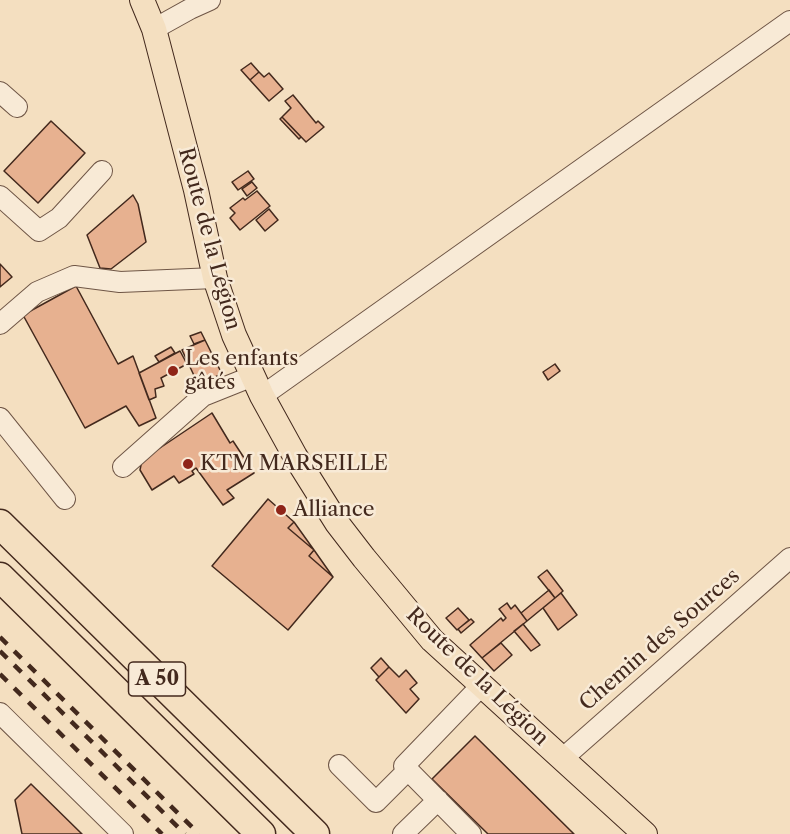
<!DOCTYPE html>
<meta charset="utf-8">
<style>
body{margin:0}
canvas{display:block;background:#f4dfc0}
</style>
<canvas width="790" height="834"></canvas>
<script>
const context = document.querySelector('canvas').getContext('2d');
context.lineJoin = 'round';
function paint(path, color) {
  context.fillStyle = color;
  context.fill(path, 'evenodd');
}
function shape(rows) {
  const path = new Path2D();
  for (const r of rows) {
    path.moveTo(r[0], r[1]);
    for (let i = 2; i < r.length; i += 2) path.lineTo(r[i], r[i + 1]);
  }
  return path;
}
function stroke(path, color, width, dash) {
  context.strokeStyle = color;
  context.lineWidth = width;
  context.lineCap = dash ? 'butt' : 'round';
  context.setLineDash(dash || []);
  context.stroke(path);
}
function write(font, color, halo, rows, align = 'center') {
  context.font = font + ' "Libre Caslon Text",serif';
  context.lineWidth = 5;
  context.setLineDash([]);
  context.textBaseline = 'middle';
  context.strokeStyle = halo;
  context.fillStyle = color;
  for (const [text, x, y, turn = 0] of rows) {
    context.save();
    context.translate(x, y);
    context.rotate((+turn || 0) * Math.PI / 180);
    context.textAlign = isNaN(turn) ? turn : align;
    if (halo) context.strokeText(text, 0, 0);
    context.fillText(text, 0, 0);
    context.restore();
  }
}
const building = shape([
 [251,63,259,72,250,80,241,70,251,63],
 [259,72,264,77,269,73,283,89,269,101,250,80,259,72],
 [293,95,316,123,318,121,324,127,306,142,282,117,291,108,285,101,293,95],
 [282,117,301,137,299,139,280,119,282,117],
 [51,121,85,153,38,203,4,171,51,121],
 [248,171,254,179,238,190,232,182,248,171],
 [252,182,257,188,247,196,242,189,252,182],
 [257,191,270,206,240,230,230,218,235,213,230,208,243,198,245,200,257,191],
 [133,195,138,204,146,242,111,269,100,268,87,235,133,195],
 [269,209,278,220,265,231,256,220,269,209],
 [0,264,12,277,0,287,0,264],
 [76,286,118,364,133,356,156,418,139,426,126,406,85,428,23,315,76,286],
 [201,332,205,340,194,344,190,336,201,332],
 [205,340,222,374,198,384,182,350,205,340],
 [171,347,175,353,159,362,155,356,171,347],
 [180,351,187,364,161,378,164,386,155,389,156,397,149,400,139,373,180,351],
 [555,364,560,371,548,380,543,372,555,364],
 [212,413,230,443,233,441,254,473,227,490,234,498,223,505,196,468,192,471,194,474,179,483,174,476,152,490,140,470,142,460,212,413],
 [268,499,294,522,288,528,314,550,309,556,333,577,288,630,212,566,268,499],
 [294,522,314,550,288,528,294,522],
 [314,550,333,577,309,556,314,550],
 [547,570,563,591,555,598,538,577,547,570],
 [549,590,555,598,527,621,521,613,549,590],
 [561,593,577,615,558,630,543,608,561,593],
 [507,603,511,609,515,605,527,621,482,658,470,645,501,618,503,621,506,618,499,609,507,603],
 [458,608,469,620,457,630,446,618,458,608],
 [471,619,474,622,461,633,458,629,471,619],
 [523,624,540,645,531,651,514,631,523,624],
 [501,643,512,655,494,671,482,658,501,643],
 [381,658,389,667,379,677,371,668,381,658],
 [389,667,399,677,406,670,417,683,410,689,419,699,406,713,376,680,389,667],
 [475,736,574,834,488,834,432,779,475,736],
 [31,784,82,834,22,834,15,800,31,784]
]);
const minor = shape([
 [154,29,190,9,210,0],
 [0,92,17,107],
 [0,196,39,231,59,218,102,171],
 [0,324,37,292,74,276,120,282,215,278],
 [262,396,790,21],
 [0,418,65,499],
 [123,467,203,396,253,376],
 [0,713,123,834],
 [562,759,790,558],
 [339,765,376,802,408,770],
 [403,834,438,800],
 [471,834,404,766,482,685]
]);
const major = shape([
 [142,0,154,29,196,190,215,278,234,335,262,396,295,456,337,523,364,558,432,640,645,834]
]);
const highway = shape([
 [0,524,315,834],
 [0,577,261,834]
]);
const rail = shape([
 [0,637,199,834],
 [0,651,185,834],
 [0,674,162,834]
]);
const markers = [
 [173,371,6,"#8f2418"],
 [188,464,6,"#8f2418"],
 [281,510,6,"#8f2418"]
];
const shields = [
 [157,679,57]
];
const shieldNames = [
 ["A 50",157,679]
];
const streetNames = [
 ["Route de la Légion",209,239,75],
 ["Chemin des Sources",660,640,-41],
 ["Route de la Légion",477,677,44]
];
const poiNames = [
 ["Les enfants",185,359],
 ["gâtés",185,383],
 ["KTM MARSEILLE",200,464],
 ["Alliance",293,510]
];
paint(building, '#e7b190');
stroke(building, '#43291d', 1.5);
stroke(minor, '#6f5646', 22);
stroke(major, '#43291d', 26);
stroke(highway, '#43291d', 31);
stroke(minor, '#f8ead6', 20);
stroke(major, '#f4dfc0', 24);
stroke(highway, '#f4dfc0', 28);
stroke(rail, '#43291d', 4.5, [10, 10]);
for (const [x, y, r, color] of markers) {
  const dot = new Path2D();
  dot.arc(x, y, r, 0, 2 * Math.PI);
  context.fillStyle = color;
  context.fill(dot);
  stroke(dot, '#f8ead6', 2);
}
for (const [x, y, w] of shields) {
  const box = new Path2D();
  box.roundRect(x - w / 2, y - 17, w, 34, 4.5);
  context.fillStyle = '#f8ead6';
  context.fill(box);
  stroke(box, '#43291d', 1.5);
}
write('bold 20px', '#43291d', null, shieldNames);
write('21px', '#43291d', '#f8ead6', streetNames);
write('21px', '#43291d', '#f8ead6', poiNames, 'left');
</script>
